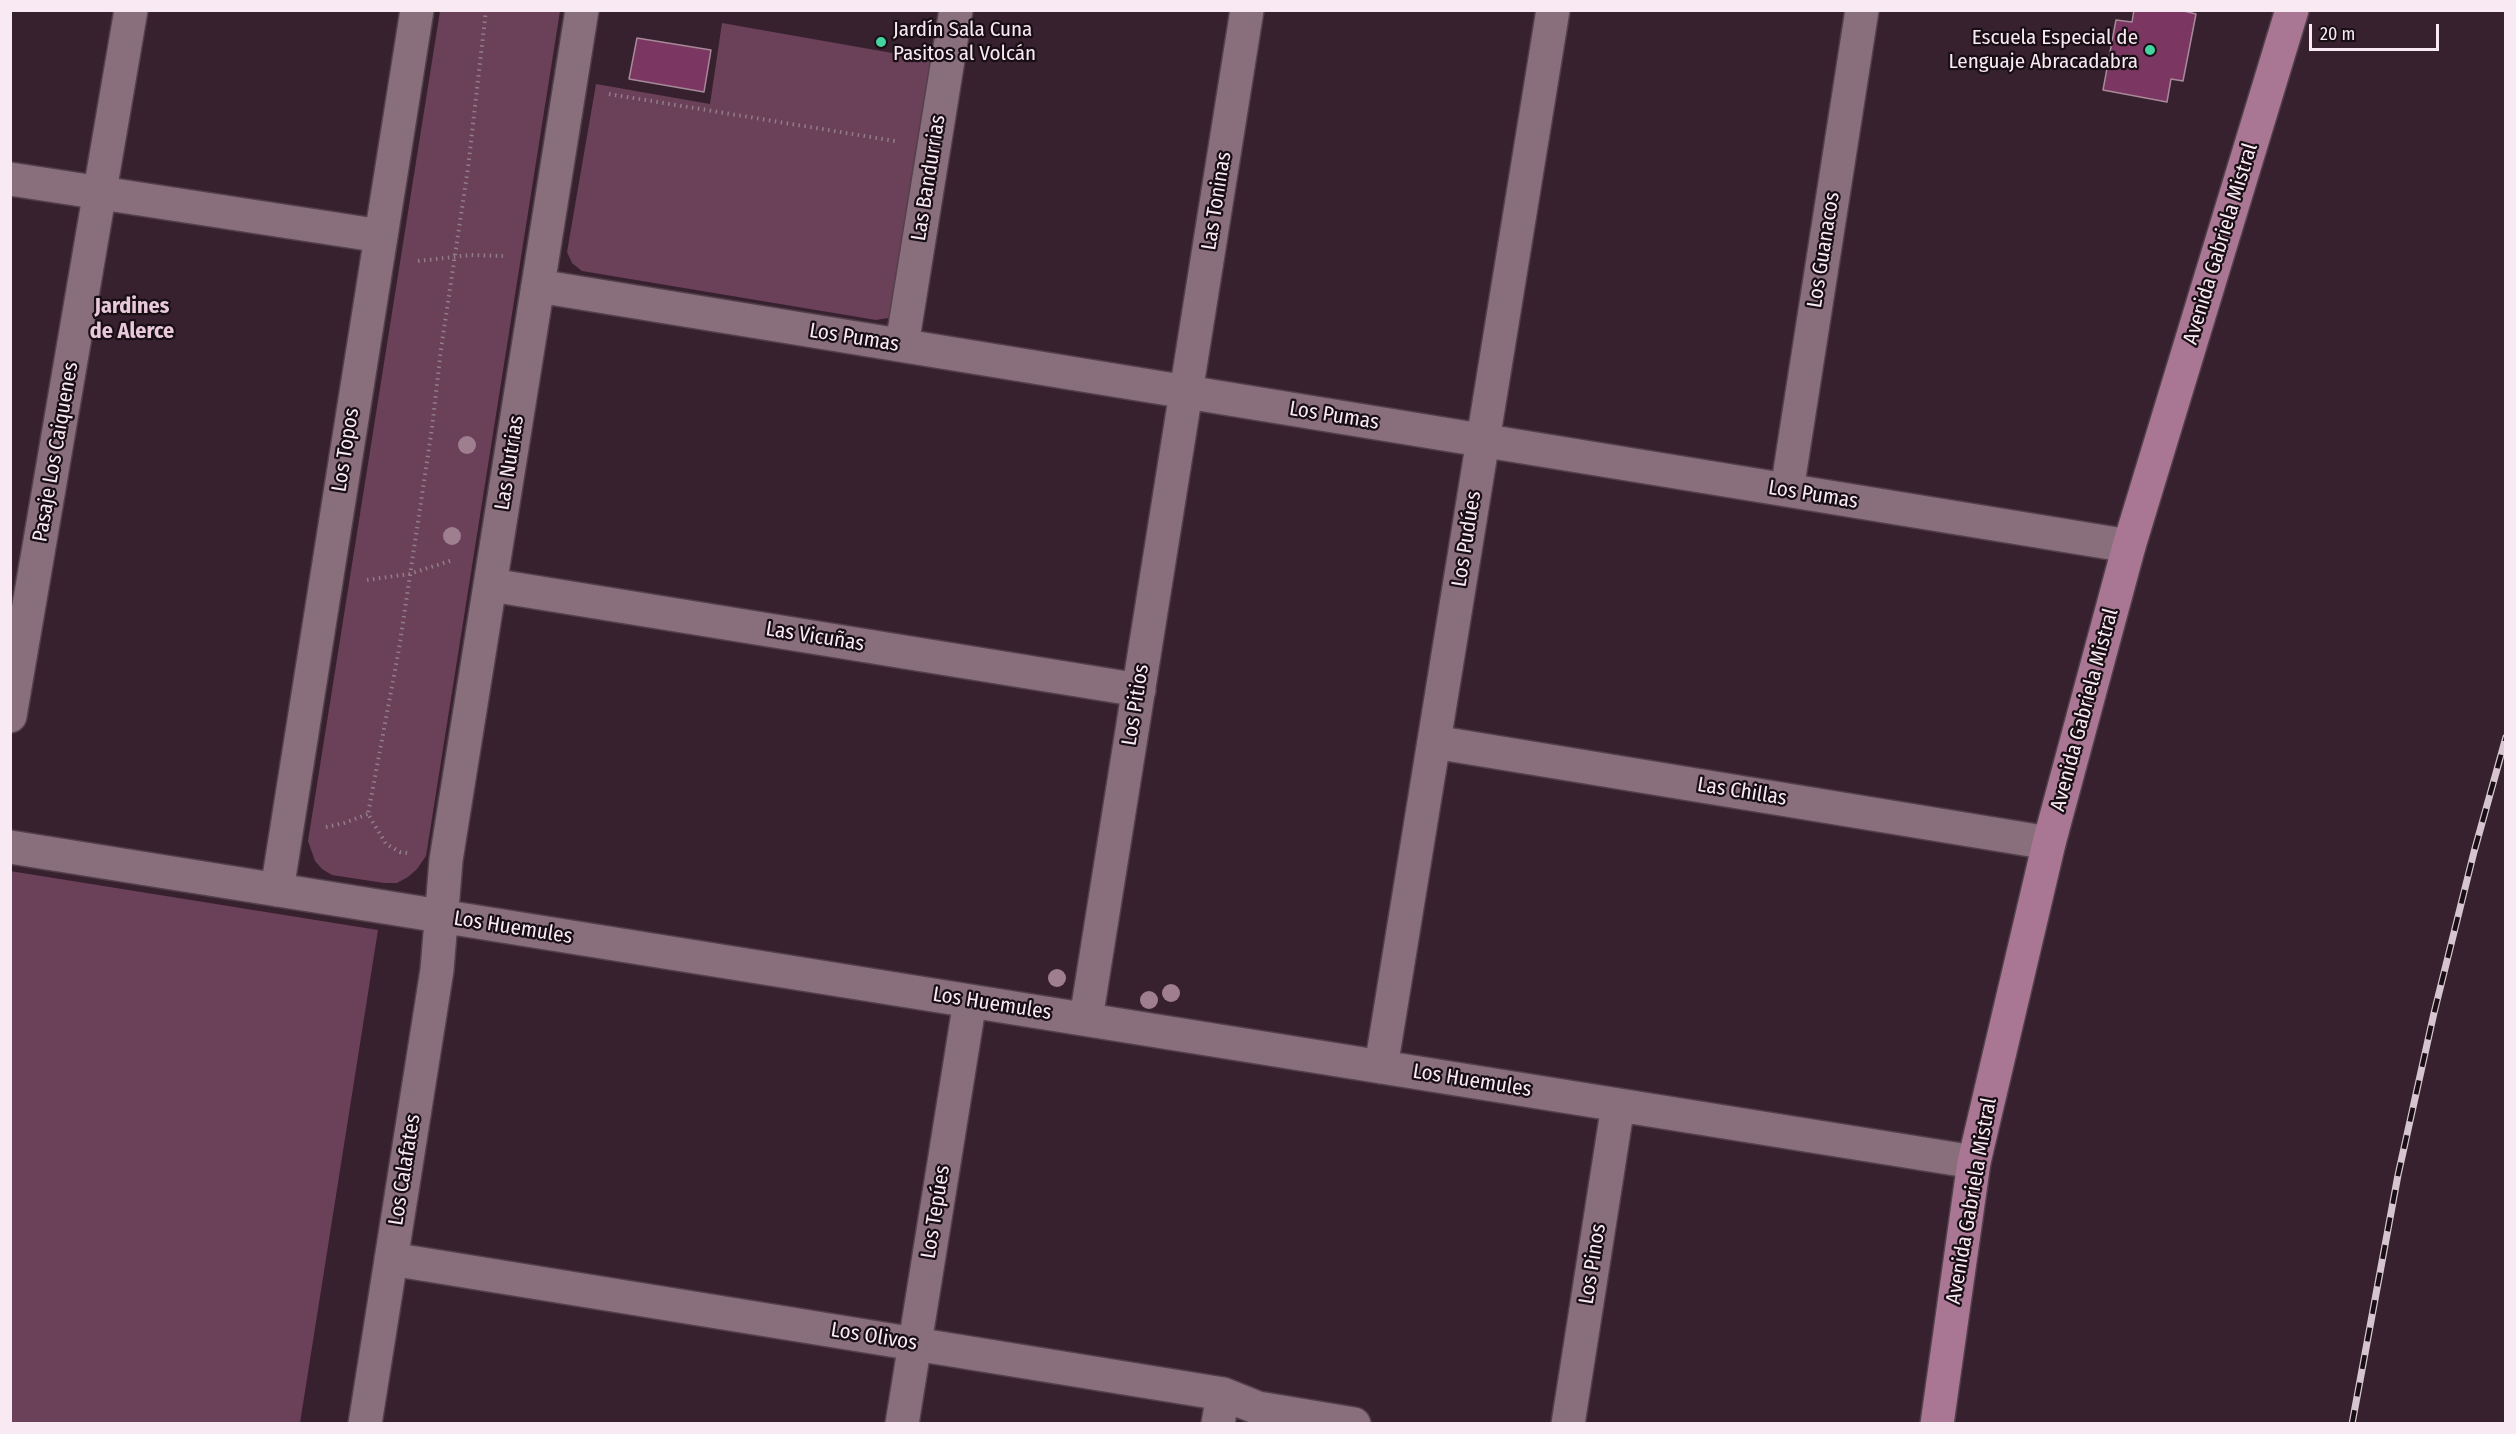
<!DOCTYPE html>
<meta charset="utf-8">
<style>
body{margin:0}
#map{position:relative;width:2516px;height:1434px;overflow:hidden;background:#37212e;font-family:"Fira Sans Condensed",sans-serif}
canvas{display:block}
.frame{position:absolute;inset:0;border:12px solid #f9e9f2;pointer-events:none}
.scale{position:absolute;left:2309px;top:24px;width:130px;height:27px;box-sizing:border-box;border:3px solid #f9e9f2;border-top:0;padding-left:8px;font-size:18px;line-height:21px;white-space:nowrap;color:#f9e9f2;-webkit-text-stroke:4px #180e14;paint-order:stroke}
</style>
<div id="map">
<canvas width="2516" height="1434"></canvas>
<div class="frame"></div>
<div class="scale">20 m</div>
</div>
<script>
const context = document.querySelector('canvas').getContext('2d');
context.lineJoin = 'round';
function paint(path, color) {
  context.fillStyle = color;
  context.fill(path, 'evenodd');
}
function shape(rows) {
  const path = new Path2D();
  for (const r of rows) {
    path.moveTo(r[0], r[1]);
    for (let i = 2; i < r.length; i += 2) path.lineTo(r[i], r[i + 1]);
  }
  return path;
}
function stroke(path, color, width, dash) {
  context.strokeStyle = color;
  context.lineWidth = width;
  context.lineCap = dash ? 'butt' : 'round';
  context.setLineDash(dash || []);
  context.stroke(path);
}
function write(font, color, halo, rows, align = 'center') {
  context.font = font + ' "Fira Sans Condensed",sans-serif';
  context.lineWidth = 4.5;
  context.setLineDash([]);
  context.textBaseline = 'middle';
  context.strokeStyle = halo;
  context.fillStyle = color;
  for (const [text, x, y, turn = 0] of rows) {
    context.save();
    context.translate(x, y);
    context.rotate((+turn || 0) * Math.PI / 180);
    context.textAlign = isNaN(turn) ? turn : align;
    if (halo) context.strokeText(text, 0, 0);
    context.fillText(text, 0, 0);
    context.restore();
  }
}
const green = shape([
 [440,11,560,11,426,856,417,869,408,877,397,883,384,883,332,875,322,869,315,861,308,841],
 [722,23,932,60,895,309,888,318,876,320,582,271,572,263,567,252,596,84,710,104],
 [10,871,378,930,300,1423,11,1423]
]);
const building = shape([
 [2134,10,2180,10,2196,14,2183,81,2171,79,2167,102,2103,90,2116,20,2132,22,2134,10],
 [637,38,711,50,704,92,629,79,637,38]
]);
const path = shape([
 [609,94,895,141],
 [418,261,471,255,503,256],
 [367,580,409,574,453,560],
 [326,827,344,823,368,814],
 [407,853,400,852,386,844,368,814,399,649,432,428,441,349,468,168,486,10]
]);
const minor = shape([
 [10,179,381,236],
 [538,286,2129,546],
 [902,345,956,10],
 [1787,490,1862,10],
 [491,585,1139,690],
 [10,716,131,10],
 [1434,742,2049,843],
 [10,847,1974,1162],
 [277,890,417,10],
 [1086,1019,1247,10],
 [1381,1067,1553,10],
 [391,1259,1223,1394,1258,1408,1354,1424],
 [365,1424,437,970,446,860,582,10],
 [902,1424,970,1001],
 [1218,1424,1223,1394],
 [1568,1424,1618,1105]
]);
const major = shape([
 [1937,1424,1974,1162,2049,843,2129,546,2292,10]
]);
const rail = shape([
 [2352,1424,2398,1175,2434,1013,2474,852,2506,737]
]);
const trees = [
 [467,445],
 [452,536],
 [1057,978],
 [1171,993],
 [1149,1000]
];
const markers = [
 [881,42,6,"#43d4a0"],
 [2150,50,6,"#43d4a0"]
];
const poiNames = [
 ["Jardín Sala Cuna",893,30],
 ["Pasitos al Volcán",893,54],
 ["Escuela Especial de",2138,38,"right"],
 ["Lenguaje Abracadabra",2138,62,"right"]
];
const streetNames = [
 ["Las Bandurrias",929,178,-81],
 ["Las Toninas",1217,201,-81],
 ["Avenida Gabriela Mistral",2221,244,-73],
 ["Los Guanacos",1824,250,-81],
 ["Los Pumas",854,338,9],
 ["Los Pumas",1334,416,9],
 ["Los Topos",346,450,-81],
 ["Pasaje Los Caiquenes",56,452,-80],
 ["Las Nutrias",510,463,-81],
 ["Los Pumas",1813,495,9],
 ["Los Pudúes",1467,539,-81],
 ["Las Vicuñas",815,637,9],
 ["Los Pitios",1136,705,-81],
 ["Avenida Gabriela Mistral",2085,710,-75],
 ["Las Chillas",1742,792,9],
 ["Los Huemules",513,928,9],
 ["Los Huemules",992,1004,9],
 ["Los Huemules",1472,1081,9],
 ["Los Calafates",405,1170,-81],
 ["Avenida Gabriela Mistral",1972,1201,-80],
 ["Los Tepúes",936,1212,-81],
 ["Los Pinos",1593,1264,-81],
 ["Los Olivos",874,1337,9]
];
const neighbourhoodNames = [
 ["Jardines",132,307],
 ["de Alerce",132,332]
];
paint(green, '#6b4059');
paint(building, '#7b3661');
stroke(building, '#a78a99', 1.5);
stroke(minor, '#53404b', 36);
stroke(major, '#53404b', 36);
stroke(path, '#927e89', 4, [1.5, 4.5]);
stroke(minor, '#896e7c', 33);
stroke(major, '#a97693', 33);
stroke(rail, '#d6c5ce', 7);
stroke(rail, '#180e14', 4.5, [14]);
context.fillStyle = '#9f7e90';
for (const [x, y] of trees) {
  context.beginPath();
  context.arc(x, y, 9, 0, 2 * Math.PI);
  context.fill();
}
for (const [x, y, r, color] of markers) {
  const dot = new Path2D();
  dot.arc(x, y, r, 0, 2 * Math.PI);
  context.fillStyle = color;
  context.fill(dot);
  stroke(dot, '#180e14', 2);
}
write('21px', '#f9e9f2', '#180e14', poiNames, 'left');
write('21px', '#f9e9f2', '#180e14', streetNames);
write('bold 22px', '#e8c9da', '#180e14', neighbourhoodNames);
</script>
